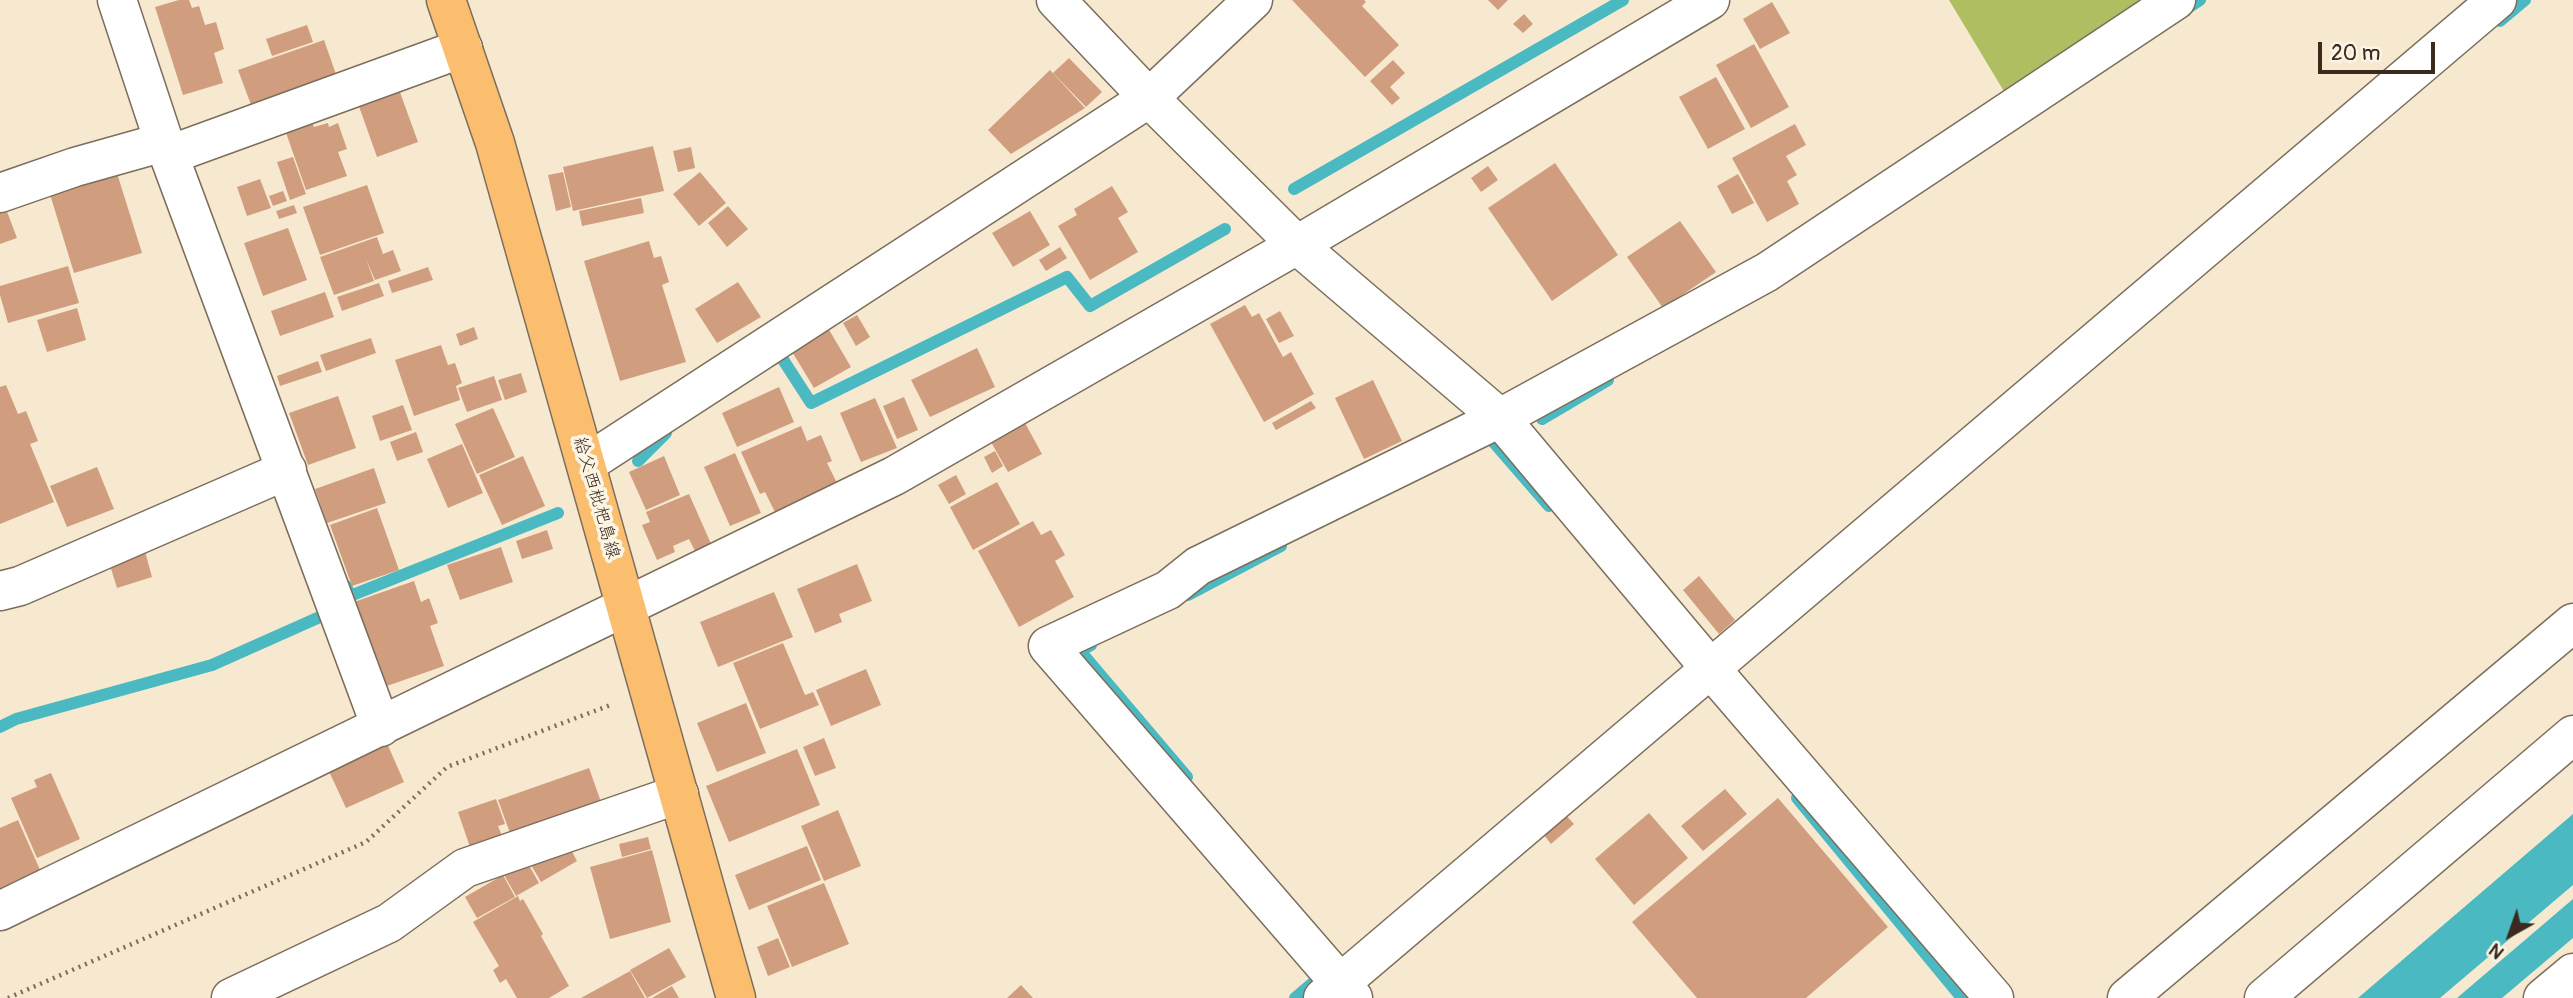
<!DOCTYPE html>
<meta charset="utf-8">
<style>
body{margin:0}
#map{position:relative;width:2573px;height:998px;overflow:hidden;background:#f6e9d0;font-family:Pangolin,sans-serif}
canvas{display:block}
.north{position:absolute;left:2475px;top:900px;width:70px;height:70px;-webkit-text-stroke:5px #fcf5e5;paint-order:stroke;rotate:220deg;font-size:19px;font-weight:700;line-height:28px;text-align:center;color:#3b2a1e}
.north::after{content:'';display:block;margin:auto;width:24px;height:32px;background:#3b2a1e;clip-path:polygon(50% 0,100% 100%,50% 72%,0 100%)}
.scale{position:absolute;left:2318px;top:42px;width:117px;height:32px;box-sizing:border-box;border:4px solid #3b2a1e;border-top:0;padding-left:9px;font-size:21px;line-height:24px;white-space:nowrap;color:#3b2a1e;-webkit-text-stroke:5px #fcf5e5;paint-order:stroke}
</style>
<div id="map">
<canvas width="2573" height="998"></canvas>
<div class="north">N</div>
<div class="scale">20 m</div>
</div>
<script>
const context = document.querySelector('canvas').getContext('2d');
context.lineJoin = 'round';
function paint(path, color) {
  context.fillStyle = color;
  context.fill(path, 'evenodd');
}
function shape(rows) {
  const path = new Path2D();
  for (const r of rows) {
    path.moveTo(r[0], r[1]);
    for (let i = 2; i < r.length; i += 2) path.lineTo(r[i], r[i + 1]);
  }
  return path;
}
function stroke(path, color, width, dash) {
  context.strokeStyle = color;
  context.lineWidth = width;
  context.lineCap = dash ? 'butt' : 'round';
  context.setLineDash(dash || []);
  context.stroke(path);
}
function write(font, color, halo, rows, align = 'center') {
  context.font = font + ' Pangolin,"Klee One",sans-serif';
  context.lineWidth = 7;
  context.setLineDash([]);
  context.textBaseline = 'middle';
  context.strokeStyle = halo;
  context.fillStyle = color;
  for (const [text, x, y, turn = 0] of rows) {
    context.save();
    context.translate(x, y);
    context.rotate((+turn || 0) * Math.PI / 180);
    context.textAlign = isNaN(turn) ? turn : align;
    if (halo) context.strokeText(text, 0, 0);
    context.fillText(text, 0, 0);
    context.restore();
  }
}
const green = shape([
 [1949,0,2147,0,2005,93]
]);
const water = shape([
 [2573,814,2573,885,2440,998,2358,998],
 [2573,899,2573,938,2502,998,2457,998]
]);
const stream = shape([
 [2180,13,2200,0],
 [2500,21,2525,0],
 [1294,189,1623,0],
 [771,361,780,355,811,403,1067,277,1090,306,1225,229],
 [1542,419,1608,380],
 [1483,441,1490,438,1549,506],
 [638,461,666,433],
 [346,586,350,596,558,513],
 [1188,595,1281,546],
 [1091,645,1080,651,1187,777],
 [0,727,16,719,212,665,322,616],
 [1797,798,1962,998],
 [1295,998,1315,981]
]);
const building = shape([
 [179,0,189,0,192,8,199,6,205,25,216,22,224,49,214,53,223,83,183,95,155,7],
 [1292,0,1364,0,1366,2,1362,6,1399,45,1365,77],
 [1488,0,1508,0,1498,10],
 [1772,2,1790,33,1760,49,1743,19],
 [1524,14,1533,24,1523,33,1513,24],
 [307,25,313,42,272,56,266,39],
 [324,40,338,80,253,110,238,70],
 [1754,44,1789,107,1751,128,1716,65],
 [1069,58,1102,92,1086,107,1053,73],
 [1393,60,1405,73,1390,87,1400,98,1392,105,1370,81],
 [1050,70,1085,108,1011,154,988,130],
 [1716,77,1745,129,1708,149,1679,97],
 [397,84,418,142,377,157,356,98],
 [310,117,314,127,328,123,329,127,338,123,347,149,338,152,347,176,306,190,284,127],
 [1795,124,1806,145,1786,156,1797,175,1787,181,1799,204,1767,222,1732,158],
 [653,146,664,191,573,211,563,167],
 [691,147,695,168,678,172,673,151],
 [293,157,306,194,290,200,277,162],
 [1555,163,1618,255,1552,301,1488,208],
 [1488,166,1498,180,1481,192,1471,178],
 [116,170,142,253,74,273,49,191],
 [563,172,571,207,556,211,548,175],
 [700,172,726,203,699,226,673,194],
 [1738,174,1754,203,1732,214,1717,186],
 [260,179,271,208,247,216,237,187],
 [367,185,384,233,320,255,303,207],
 [1112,186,1128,212,1118,218,1138,252,1090,280,1058,226,1077,215,1074,209],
 [283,191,287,201,273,206,269,196],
 [641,198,644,213,582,226,579,211],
 [3,201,17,238,0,244,0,202],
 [294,205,297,213,279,219,276,211],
 [728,206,748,229,727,247,708,223],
 [1030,211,1050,245,1013,267,992,233],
 [1680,221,1716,272,1663,308,1627,257],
 [288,228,307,280,263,296,244,243],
 [377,237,383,254,393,250,401,271,375,280,366,259,374,281,334,295,320,257],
 [649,241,654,258,661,256,669,282,662,285,686,362,620,381,584,261],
 [1060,247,1067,258,1046,271,1039,260],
 [68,266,79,303,8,323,0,295,0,286],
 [428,267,433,280,392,293,388,281],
 [738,282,761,317,717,343,695,309],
 [379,283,384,296,342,311,337,297],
 [325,292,334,317,280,336,271,311],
 [1245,305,1252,317,1259,313,1283,357,1291,352,1314,394,1264,422,1210,324],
 [77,308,86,340,47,352,37,320],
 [1280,311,1294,336,1279,343,1266,319],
 [857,315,870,337,856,346,843,323],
 [474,327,478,339,460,346,456,334],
 [828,328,851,367,814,388,791,350],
 [371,338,376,353,326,371,320,355],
 [441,345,448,365,455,363,462,383,456,386,460,400,414,416,395,360],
 [977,348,995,387,930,417,911,380],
 [318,361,322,372,280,386,277,376],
 [521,373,527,392,505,400,498,380],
 [494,376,502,400,467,412,458,388],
 [1373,380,1402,441,1364,459,1335,398],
 [6,385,18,414,26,411,38,441,30,444,54,502,0,524,0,387],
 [779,387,794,422,737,447,722,413],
 [338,396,356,448,308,465,289,413],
 [904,397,918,430,897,439,883,406],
 [875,398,897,448,861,462,840,413],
 [1311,401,1316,408,1276,430,1272,423],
 [403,405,412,430,380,441,372,416],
 [493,408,515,457,477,474,455,424],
 [1025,423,1042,454,1008,472,991,442],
 [801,426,807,441,821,435,832,461,827,463,839,487,776,514,765,492,760,494,741,452],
 [416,432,423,452,397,461,390,442],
 [462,444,483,493,448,508,427,459],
 [995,451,1003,466,992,473,984,457],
 [735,453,761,513,730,526,704,467],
 [523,456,545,506,502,525,479,475],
 [664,456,680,495,646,510,629,472],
 [97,467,114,509,67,527,50,486],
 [374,468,386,503,327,523,315,489],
 [956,475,966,494,949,504,938,485],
 [997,482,1020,524,973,550,950,507],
 [689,494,712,546,696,553,689,539,673,546,675,552,657,560,642,525,650,522,646,512],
 [377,508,399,570,352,586,330,525],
 [1033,521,1041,535,1051,530,1065,555,1055,561,1074,597,1019,627,978,551],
 [547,530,553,549,522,559,516,541],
 [501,547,513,582,460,600,447,565],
 [144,548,152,577,117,588,108,559],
 [857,564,872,601,839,614,842,622,815,633,797,589],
 [1699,576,1735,620,1719,634,1683,590],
 [414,581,421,602,429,598,438,623,430,626,444,666,384,687,354,602],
 [774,592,793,637,718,667,700,622],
 [783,643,805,695,813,692,819,705,760,729,733,663],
 [866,669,881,705,831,726,816,690],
 [746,703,766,753,717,772,697,723],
 [824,738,836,768,815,776,803,747],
 [386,741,404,782,346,808,327,767],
 [797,749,820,805,729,842,706,786],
 [589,768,601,802,510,833,498,800],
 [51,773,80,839,37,858,11,798,37,787,34,780],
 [1725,789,1747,814,1703,851,1681,826],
 [1778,798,1888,927,1806,998,1697,998,1632,922],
 [496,799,505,824,498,826,502,836,470,847,458,812],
 [838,810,861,866,824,881,801,826],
 [1563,812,1574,824,1551,844,1540,830],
 [1649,813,1688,858,1634,905,1595,859],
 [18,820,41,872,0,890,0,828],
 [648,837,651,849,622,857,619,844],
 [568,844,577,861,541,882,531,865],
 [807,846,821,880,749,910,735,875],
 [652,850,671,922,610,939,590,867],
 [526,860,539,883,516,896,503,873],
 [503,875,515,897,477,918,465,897],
 [824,883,849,944,792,967,767,906],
 [518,896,520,901,523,899,543,934,541,936,569,986,549,998,517,998,506,979,500,983,493,970,499,966,473,922],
 [778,938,790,967,768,976,757,947],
 [669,948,686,977,647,998,630,970],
 [630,971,645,998,581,998],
 [1021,985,1033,998,1007,998],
 [672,986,679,998,652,998]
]);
const path = shape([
 [8,998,366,842,447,767,613,704]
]);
const minor = shape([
 [117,0,164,142,381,727],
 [1056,0,1149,98,1297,245,1500,418,1710,668,1994,998],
 [169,155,463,48],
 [0,193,75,167,164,142],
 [586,464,1149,98,1253,0],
 [0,591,20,586,287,470],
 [0,911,894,476,1297,245,1710,0],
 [231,998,389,923,465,868,679,794],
 [1323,998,2497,0],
 [1353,998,1048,646,1168,590,1198,566,1500,418,1767,272,2176,0],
 [2127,998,2573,623],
 [2264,998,2573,735],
 [2543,998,2573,973]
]);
const major = shape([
 [446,0,495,143,736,998]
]);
const streetNames = [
 ["給父西枇杷島線",596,498,74]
];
paint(green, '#aebe61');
paint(water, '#4ab9c2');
stroke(stream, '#4ab9c2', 12);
paint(building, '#d09e7e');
stroke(minor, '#7c6d5c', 41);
stroke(major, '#7c6d5c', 41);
stroke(path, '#7c6d5c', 4.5, [2, 5]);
stroke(minor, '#fff', 38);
stroke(major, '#fabe6e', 38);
write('18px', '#3b2a1e', '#fcf5e5', streetNames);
</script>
